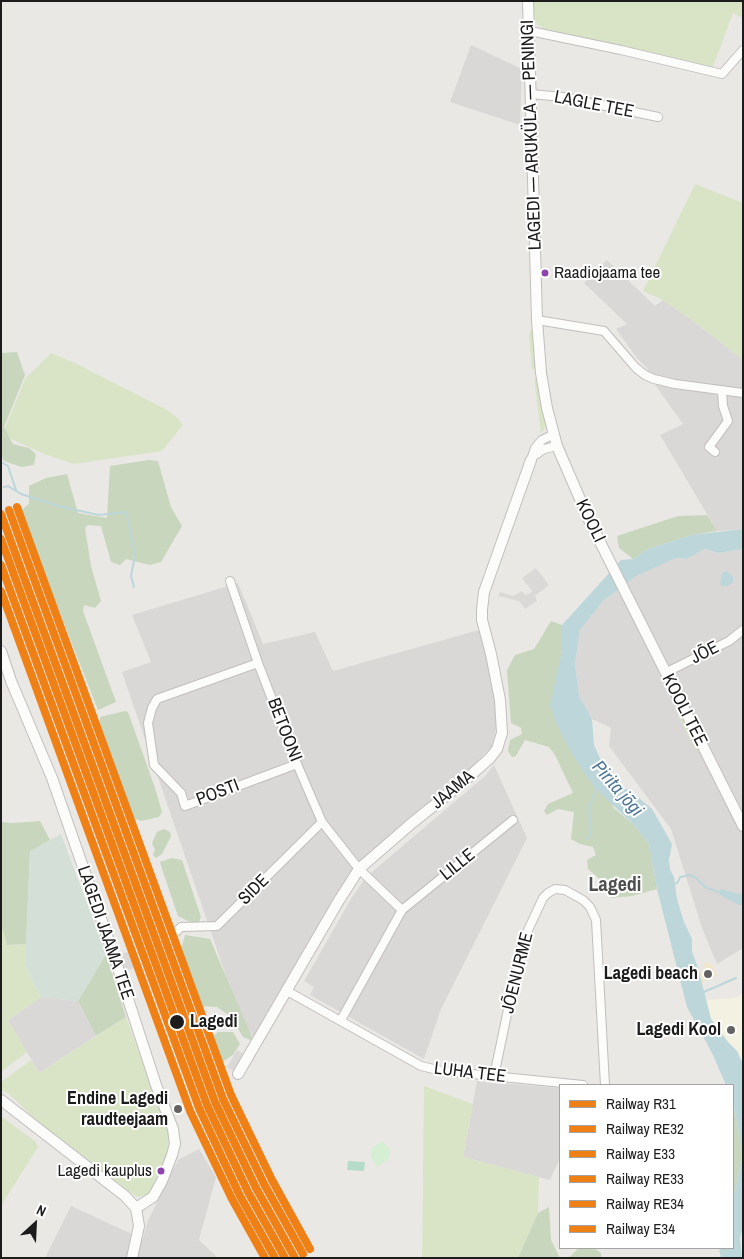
<!DOCTYPE html>
<meta charset="utf-8">
<style>
body{margin:0}
#map{position:relative;width:744px;height:1259px;overflow:hidden;background:#eae8e5;font-family:"Archivo Narrow",sans-serif}
canvas{display:block}
.frame{position:absolute;inset:0;border:2px solid #1c1c1c;pointer-events:none}
.legend{position:absolute;left:559px;top:1084px;width:175px;height:165px;box-sizing:border-box;background:#fff;border:1px solid #a4a4a4;margin:0;padding:6px 9px;list-style:none;font-size:15px;color:#1c1c1c}
.legend li{display:flex;align-items:center;gap:10px;height:25px}
.legend b{width:25px;border:1px solid #a4a4a4}
.north{position:absolute;left:10px;top:1199px;width:50px;height:50px;-webkit-text-stroke:4px #fff;paint-order:stroke;rotate:25deg;font-size:14px;font-weight:700;line-height:20px;text-align:center;color:#1c1c1c}
.north::after{content:'';display:block;margin:auto;width:18px;height:22px;background:#1c1c1c;clip-path:polygon(50% 0,100% 100%,50% 72%,0 100%)}
</style>
<div id="map">
<canvas width="744" height="1259"></canvas>
<div class="frame"></div>
<ul class="legend">
<li><b style="height:6px;background:#ef8016"></b>Railway R31</li>
<li><b style="height:6px;background:#ef8016"></b>Railway RE32</li>
<li><b style="height:6px;background:#ef8016"></b>Railway E33</li>
<li><b style="height:6px;background:#ef8016"></b>Railway RE33</li>
<li><b style="height:6px;background:#ef8016"></b>Railway RE34</li>
<li><b style="height:6px;background:#ef8016"></b>Railway E34</li>
</ul>
<div class="north">N</div>
</div>
<script>
const context = document.querySelector('canvas').getContext('2d');
context.lineJoin = 'round';
function paint(path, color) {
  context.fillStyle = color;
  context.fill(path, 'evenodd');
}
function shape(rows) {
  const path = new Path2D();
  for (const r of rows) {
    path.moveTo(r[0], r[1]);
    for (let i = 2; i < r.length; i += 2) path.lineTo(r[i], r[i + 1]);
  }
  return path;
}
function stroke(path, color, width, dash) {
  context.strokeStyle = color;
  context.lineWidth = width;
  context.lineCap = dash ? 'butt' : 'round';
  context.setLineDash(dash || []);
  context.stroke(path);
}
function write(font, color, halo, rows, align = 'center') {
  context.font = font + ' "Archivo Narrow",sans-serif';
  context.lineWidth = 4;
  context.setLineDash([]);
  context.textBaseline = 'middle';
  context.strokeStyle = halo;
  context.fillStyle = color;
  for (const [text, x, y, turn = 0] of rows) {
    context.save();
    context.translate(x, y);
    context.rotate((+turn || 0) * Math.PI / 180);
    context.textAlign = isNaN(turn) ? turn : align;
    if (halo) context.strokeText(text, 0, 0);
    context.fillText(text, 0, 0);
    context.restore();
  }
}
const residential = shape([
 [471,45,522,69,520,125,450,102],
 [607,260,655,306,663,300,704,329,743,360,743,529,717,531,660,435,683,424,656,386,647,368,637,358,616,329,627,324,584,283],
 [705,549,718,553,743,549,743,948,717,964,702,928,671,829,609,746,611,728,592,719,579,696,575,664,580,630,603,601,636,576,648,569,676,558,687,559],
 [238,583,263,644,315,632,333,671,479,630,492,668,496,693,496,729,492,746,452,788,359,862,253,1037,238,1011,122,672,151,662,132,615],
 [494,765,527,838,441,1009,424,1059,310,995,314,987,304,981,351,899,365,878,485,776],
 [41,997,78,1001,96,1036,39,1073,8,1020],
 [477,1081,560,1088,560,1158,550,1180,463,1157],
 [199,1149,216,1177,199,1240,218,1258,45,1258,71,1206,143,1239,147,1223,178,1160]
]);
const education = shape([
 [743,994,743,1064,737,1051,728,1042,711,1019,707,1000,733,998]
]);
const grass = shape([
 [532,1,743,1,743,18,733,13,713,67,547,31,533,21],
 [695,184,743,203,743,360,704,329,663,300,643,291],
 [530,330,533,330,535,369,532,370,529,336],
 [51,353,77,364,167,410,179,419,183,425,162,451,74,464,44,454,2,435,25,379],
 [534,379,536,379,545,421,545,428,541,434],
 [681,714,698,748,696,750,678,716],
 [1,924,7,945,26,944,25,966,41,997,8,1020,27,1052,1,1072],
 [126,1017,169,1134,168,1149,165,1159,149,1194,137,1197,45,1129,8,1093,1,1090,1,1082,31,1060,39,1073],
 [424,1086,473,1104,463,1157,539,1177,538,1213,518,1258,422,1258],
 [1,1116,36,1142,38,1147,1,1206]
]);
const forest = shape([
 [17,352,25,375,4,427,13,444,29,448,36,454,34,465,21,467,4,461,1,455,1,353],
 [149,460,158,461,171,507,182,526,161,562,150,565,126,559,120,565,111,562,101,526,88,525,85,528,91,566,101,601,95,608,84,605,83,611,116,702,98,710,20,511,29,504,29,486,46,478,67,474,78,513,107,518,110,466],
 [707,515,717,531,692,535,648,549,633,559,619,548,617,536,678,516],
 [551,621,562,625,562,650,555,688,614,808,634,825,649,844,657,889,632,896,611,898,602,881,588,869,587,860,596,855,593,847,580,844,571,839,574,812,558,809,547,815,544,811,548,804,573,793,555,755,549,747,525,740,516,756,512,757,508,751,510,740,522,734,521,728,511,723,507,670,515,655,534,649],
 [125,711,128,712,155,788,162,812,159,817,141,821,134,818,100,724,100,717],
 [40,821,50,840,30,852,26,944,7,945,1,924,1,822,13,823],
 [164,829,170,832,171,836,162,854,156,858,153,855,155,850,152,843,157,832],
 [172,858,182,860,201,917,199,922,192,923,178,916,162,869,160,862],
 [185,935,210,939,252,1037,251,1040,243,1037,231,1017,217,1007,202,1006,196,1004,181,950],
 [106,954,126,1017,96,1036,78,1001],
 [218,1032,233,1032,240,1044,233,1055,222,1062,217,1058,212,1037],
 [733,1105,737,1121,742,1154,736,1188,733,1197],
 [549,1207,551,1240,560,1258,518,1258,538,1213],
 [579,1248,594,1248,601,1253,601,1258,568,1258]
]);
const wetland = shape([
 [61,834,106,954,78,1001,41,997,25,966,30,851]
]);
const sand = shape([
 [706,962,713,965,717,975,702,983,699,972,703,971,704,963]
]);
const park = shape([
 [382,1141,389,1148,390,1155,388,1160,377,1167,371,1157,371,1148]
]);
const pitch = shape([
 [348,1161,365,1162,364,1171,347,1170]
]);
const parking = shape([
 [536,568,549,585,535,596,537,601,525,609,519,601,498,596,500,592,513,596,522,591,525,595,530,593,532,591,522,578],
 [128,952,134,968,119,973,114,956],
 [237,1050,248,1057,238,1074,227,1067]
]);
const water = shape([
 [743,529,743,549,718,553,705,549,687,559,676,558,636,576,603,601,580,630,575,664,579,696,592,719,594,745,603,765,625,788,634,794,652,809,672,844,669,860,670,869,674,877,677,899,684,922,692,939,692,952,698,968,711,1019,728,1042,737,1051,743,1064,743,1227,740,1238,742,1258,721,1258,719,1248,733,1248,733,1197,736,1188,742,1154,737,1121,733,1105,733,1085,726,1085,712,1053,687,1007,657,889,649,844,634,825,594,787,572,754,556,723,550,705,562,650,562,625,621,560,633,559,648,549,692,535],
 [727,571,733,577,733,582,728,586,722,586,720,584,722,573],
 [721,889,743,895,743,905,739,905,722,896,718,892]
]);
const stream = shape([
 [1,462,8,466,16,490],
 [4,487,8,486,21,494,62,507,99,515,126,512,135,555,131,576,134,587],
 [587,839,591,832,589,807,597,789],
 [675,884,678,882,680,877,690,875,695,877,705,887,718,892],
 [704,992,736,978]
]);
const minor = shape([
 [530,31,621,50,722,74,743,50],
 [531,94,563,97,658,117],
 [537,320,604,331,636,368,645,375,654,379,675,384,743,393],
 [715,452,709,447,728,421,723,406,722,390],
 [534,456,544,449,557,446],
 [531,460,535,448,542,440,554,434],
 [230,581,258,663,297,764,322,822,359,869,402,910],
 [258,663,157,699,152,708,148,723,154,765,181,793,185,806,297,764],
 [665,673,729,641,743,630],
 [175,933,181,927,217,926,322,822],
 [287,991,421,1066,442,1071,583,1085],
 [341,1020,402,910,513,820],
 [494,1076,522,943,543,898,548,893,555,889,565,890,583,900,590,907,596,920,605,1085]
]);
const tertiary = shape([
 [528,1,537,320,541,373,547,408,557,446,589,520,743,826],
 [1,651,11,681,52,778,114,956,156,1085,173,1129,175,1144,172,1155,162,1181,153,1197,136,1208],
 [238,1074,338,902,359,869,412,823,461,784,490,758,497,749,502,733,500,700,491,654,482,620,482,610,484,592,531,460],
 [1,1100,125,1196,136,1208,139,1226,132,1258]
]);
const rail = shape([
 [1,559,54,702]
]);
const rail1 = shape([
 [1,514,215,1102,256,1188,295,1258]
]);
const rail2 = shape([
 [1,539,207,1105,248,1192,285,1258]
]);
const rail3 = shape([
 [9,510,223,1099,264,1184,303,1254]
]);
const rail4 = shape([
 [1,565,199,1108,240,1196,275,1258]
]);
const rail5 = shape([
 [17,507,231,1095,272,1180,310,1249]
]);
const rail6 = shape([
 [1,591,190,1111,232,1199,265,1258]
]);
const markers = [
 [545,273,4.5,"#8e44ad"],
 [708,974,5,"#646362"],
 [177,1022,8,"#1c1c1c"],
 [731,1030,5,"#646362"],
 [178,1109,5,"#646362"],
 [161,1171,4.5,"#8e44ad"]
];
const busNames = [
 ["Raadiojaama tee",554,273],
 ["Lagedi kauplus",152,1171,"right"]
];
const streetNames = [
 ["LAGLE TEE",594,105,11],
 ["LAGEDI — ARUKÜLA — PENINGI",532,135,-92],
 ["KOOLI",590,521,64],
 ["JÕE",705,653,-27],
 ["KOOLI TEE",684,710,63],
 ["BETOONI",284,730,69],
 ["JAAMA",453,790,-40],
 ["POSTI",218,793,-21],
 ["LILLE",458,865,-39],
 ["SIDE",254,890,-45],
 ["LAGEDI JAAMA TEE",105,933,71],
 ["JÕENURME",518,973,-76],
 ["LUHA TEE",470,1073,7]
];
const poiNames = [
 ["Lagedi beach",698,974],
 ["Lagedi Kool",721,1030],
 ["Endine Lagedi",168,1099],
 ["raudteejaam",168,1120]
];
const stopNames = [
 ["Lagedi",190,1022]
];
const waterNames = [
 ["Pirita jõgi",617,789,49]
];
const quarterNames = [
 ["Lagedi",615,886]
];
paint(residential, '#d9d8d6');
paint(education, '#f3f1e1');
paint(grass, '#d9e4c7');
paint(forest, '#c8d6bd');
paint(wetland, '#d4dfd7');
paint(sand, '#f0e6cc');
paint(park, '#d6eed3');
paint(pitch, '#b5dcc8');
paint(parking, '#dad9d8');
paint(water, '#bcd6da');
stroke(stream, '#bcd6da', 2);
stroke(minor, '#c0bfbd', 10);
stroke(tertiary, '#c0bfbd', 12);
stroke(minor, '#fcfcfb', 8);
stroke(tertiary, '#fcfcfb', 10);
stroke(rail, '#c9c9c8', 2, [10, 10]);
stroke(rail1, '#ef8016', 8);
stroke(rail2, '#ef8016', 8);
stroke(rail3, '#ef8016', 8);
stroke(rail4, '#ef8016', 8);
stroke(rail5, '#ef8016', 8);
stroke(rail6, '#ef8016', 8);
for (const [x, y, r, color] of markers) {
  const dot = new Path2D();
  dot.arc(x, y, r, 0, 2 * Math.PI);
  context.fillStyle = color;
  context.fill(dot);
  stroke(dot, '#fff', 2);
}
write('17px', '#1c1c1c', '#fff', busNames, 'left');
write('18px', '#1c1c1c', '#fff', streetNames);
write('bold 18px', '#1c1c1c', '#fff', poiNames, 'right');
write('bold 18px', '#1c1c1c', '#fff', stopNames, 'left');
write('italic 19px', '#527a98', '#fff', waterNames);
write('bold 20px', '#4f4f4f', '#fff', quarterNames);
</script>
